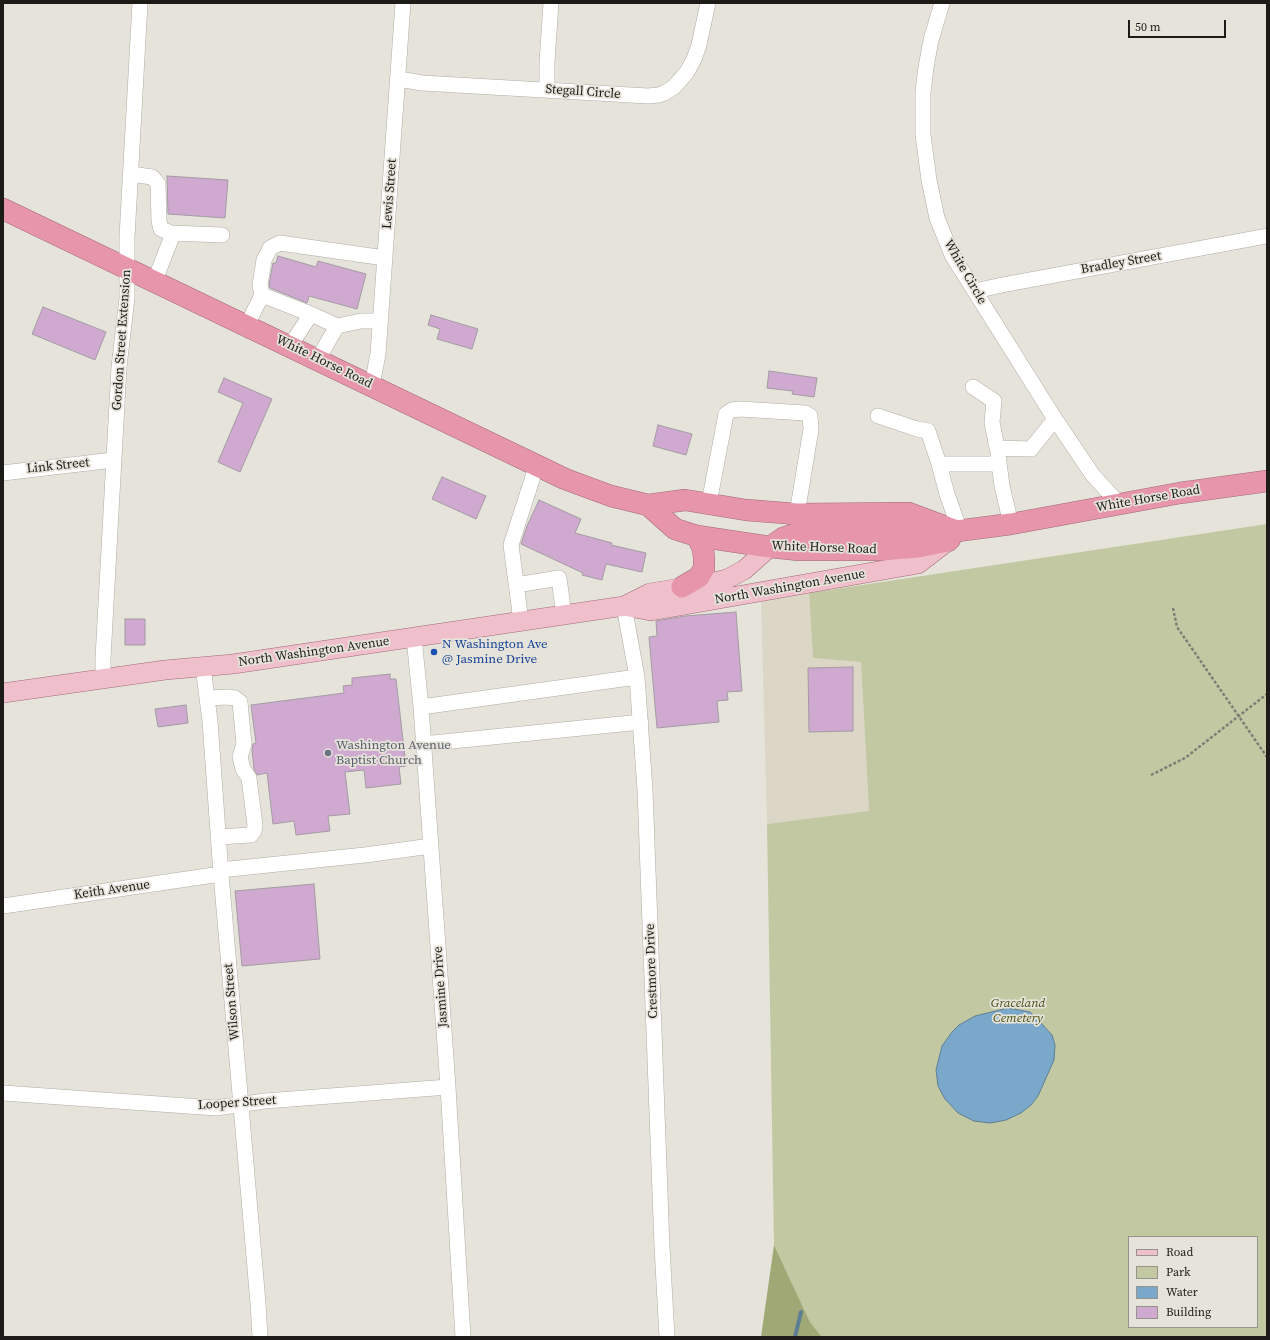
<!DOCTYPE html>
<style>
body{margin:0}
#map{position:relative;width:1270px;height:1340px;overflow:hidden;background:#e6e3da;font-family:"Source Serif 4",serif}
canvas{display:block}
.frame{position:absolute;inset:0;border:4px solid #1d1b18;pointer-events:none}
.legend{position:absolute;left:1128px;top:1236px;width:130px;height:92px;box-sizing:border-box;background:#e6e3da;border:1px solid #96938c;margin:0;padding:5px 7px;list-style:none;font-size:12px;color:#1d1b18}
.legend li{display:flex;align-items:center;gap:8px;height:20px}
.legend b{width:20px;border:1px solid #96938c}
.scale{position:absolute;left:1128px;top:20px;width:98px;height:18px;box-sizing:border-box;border:2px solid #1d1b18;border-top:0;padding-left:5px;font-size:12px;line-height:14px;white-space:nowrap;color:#1d1b18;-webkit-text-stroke:3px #e6e3da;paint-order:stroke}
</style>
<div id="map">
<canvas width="1270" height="1340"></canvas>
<div class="frame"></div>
<ul class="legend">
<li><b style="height:5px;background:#f0bfcc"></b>Road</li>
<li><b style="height:11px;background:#c2c9a2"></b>Park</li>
<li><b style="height:11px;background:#7aa8ca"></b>Water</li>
<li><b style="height:11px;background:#d0a9d1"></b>Building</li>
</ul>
<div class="scale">50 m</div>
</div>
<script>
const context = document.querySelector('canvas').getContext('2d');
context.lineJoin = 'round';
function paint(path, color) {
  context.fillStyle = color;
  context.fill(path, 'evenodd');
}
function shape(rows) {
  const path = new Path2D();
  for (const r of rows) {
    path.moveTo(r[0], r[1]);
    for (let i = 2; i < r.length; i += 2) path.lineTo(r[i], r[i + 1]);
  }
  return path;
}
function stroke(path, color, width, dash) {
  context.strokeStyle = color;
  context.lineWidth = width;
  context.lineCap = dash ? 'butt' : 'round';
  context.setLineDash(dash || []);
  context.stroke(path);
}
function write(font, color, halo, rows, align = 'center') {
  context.font = font + ' "Source Serif 4",serif';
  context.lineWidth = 3.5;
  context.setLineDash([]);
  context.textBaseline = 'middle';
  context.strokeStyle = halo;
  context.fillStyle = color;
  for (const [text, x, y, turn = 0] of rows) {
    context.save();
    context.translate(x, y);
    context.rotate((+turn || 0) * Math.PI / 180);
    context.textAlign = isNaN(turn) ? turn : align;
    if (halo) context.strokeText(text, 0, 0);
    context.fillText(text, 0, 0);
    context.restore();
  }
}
const built = shape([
 [809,593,813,658,861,661,869,812,767,824,761,600]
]);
const green = shape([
 [1267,524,1267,1337,822,1337,810,1322,774,1245,767,824,869,811,861,662,813,658,809,593],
 [1129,1237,1257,1237,1257,1327,1129,1327]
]);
const forest = shape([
 [774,1245,810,1322,822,1337,761,1337]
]);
const water = shape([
 [1008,1008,1030,1012,1041,1023,1052,1035,1055,1045,1054,1060,1038,1096,1031,1105,1021,1113,1006,1120,990,1123,974,1121,958,1113,945,1099,938,1086,936,1070,942,1046,952,1032,959,1025,975,1016,1008,1008]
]);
const stream = shape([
 [795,1337,801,1312]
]);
const building = shape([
 [167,176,228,180,225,218,168,214,167,176],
 [278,256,316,267,318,261,366,274,357,309,309,296,307,303,270,288,269,285,273,263,276,263,278,256],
 [43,307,106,332,95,360,32,334,43,307],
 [431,315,478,329,472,349,437,339,440,329,428,325,431,315],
 [769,371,817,378,814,397,792,394,793,391,767,388,769,371],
 [224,378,272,399,240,472,218,462,243,403,218,392,224,378],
 [658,425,692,434,686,455,653,446,658,425],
 [442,477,486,496,476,519,432,499,442,477],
 [539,500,581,519,575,533,612,543,611,545,646,553,642,572,606,564,602,580,582,575,583,573,521,544,527,526,539,500],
 [736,612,742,691,727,692,728,700,717,701,719,722,657,728,649,637,657,636,656,621,685,616,736,612],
 [125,619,145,619,145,645,125,645,125,619],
 [853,667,853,731,809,732,808,668,853,667],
 [390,674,390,679,396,679,406,766,399,767,401,784,366,788,364,770,345,772,350,814,328,816,330,831,296,835,294,821,273,824,267,773,257,775,254,769,252,750,253,744,256,743,251,705,344,693,343,686,352,685,352,678,390,674],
 [186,705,188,723,158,727,155,709,186,705],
 [314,884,320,959,242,966,235,891,314,884]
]);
const path = shape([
 [1173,608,1177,627,1267,757],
 [1151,775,1185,758,1267,694]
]);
const minor = shape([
 [942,3,931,40,926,67,923,92,923,135,929,180,937,218,952,255,1055,419,1092,474,1119,504],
 [399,79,422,83,648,96,659,95,664,93,674,87,687,72,694,59,699,45,708,3],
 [547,90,547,62,551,3],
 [131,174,152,177,155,180,158,184,159,221,161,229,171,233,171,239,155,280],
 [171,233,222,235],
 [975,291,1002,285,1267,236],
 [262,295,260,285,264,260,270,248,280,243,385,258],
 [247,325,262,295,311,314],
 [290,346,311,314,337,326],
 [318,359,337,326,361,321,380,321],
 [372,385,378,354,403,3],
 [973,387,994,401,992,422,997,448,1031,449,1055,419],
 [878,416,917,429,928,431,939,464],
 [998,455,1002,486,1011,524],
 [3,473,113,460],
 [709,503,726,414,732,410,740,409,805,413,810,416,811,429,797,514],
 [960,531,947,494,939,464,999,464],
 [516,585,559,578,564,615],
 [624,606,637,677,645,790,662,1247,667,1337],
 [521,621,511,545,537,464],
 [414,638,421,707,448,1087,463,1337],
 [203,667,210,721,221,874,258,1303,260,1337],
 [103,678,103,658,119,367,127,298,127,237,140,3],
 [207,698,228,697,235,698,240,702,244,744,240,757,243,769,249,778,255,825,254,831,251,835,218,837],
 [421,707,637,677],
 [423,744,641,722],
 [220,870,365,855,431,846],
 [3,906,221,874],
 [3,1093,216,1108,265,1101,448,1087]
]);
const major = shape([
 [624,606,651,611,918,564,948,541],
 [3,693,165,670,233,664,624,606,650,593,705,584,727,579,744,570,770,547]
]);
const highway = shape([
 [3,209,565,479,611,496,648,505,685,500,746,510,797,514,909,513,957,531],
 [648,505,675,529,697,536,770,547,799,550,880,550,918,547,948,541,950,539],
 [770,547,783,538,798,533,883,534,914,531,957,531,1011,524,1180,493,1267,481],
 [682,587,699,577,704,568,704,558,703,549,697,536]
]);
const markers = [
 [434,652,4,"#1a4fb4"],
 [328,753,4,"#6b7280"]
];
const streetNames = [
 ["Stegall Circle",583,92,4],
 ["Lewis Street",390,194,-86],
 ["Bradley Street",1121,263,-10],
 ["White Circle",965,272,60],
 ["Gordon Street Extension",122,340,-86],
 ["White Horse Road",324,362,26],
 ["Link Street",58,466,-6],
 ["White Horse Road",1148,499,-10],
 ["White Horse Road",824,548,2],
 ["North Washington Avenue",790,587,-10],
 ["North Washington Avenue",314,652,-8],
 ["Keith Avenue",112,890,-8],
 ["Crestmore Drive",652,971,-92],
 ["Jasmine Drive",441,987,-94],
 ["Wilson Street",232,1002,-95],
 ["Looper Street",237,1103,-4]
];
const transitNames = [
 ["N Washington Ave",442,645],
 ["@ Jasmine Drive",442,660]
];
const worshipNames = [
 ["Washington Avenue",336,746],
 ["Baptist Church",336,761]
];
const parkNames = [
 ["Graceland",1018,1004],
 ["Cemetery",1018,1019]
];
paint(built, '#dcd6c7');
paint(green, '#c2c9a2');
paint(forest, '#a0a976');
paint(water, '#7aa8ca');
stroke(water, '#5e7e95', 1);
stroke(stream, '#5e7e95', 4);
paint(building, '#d0a9d1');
stroke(building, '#a29ca2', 1);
stroke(minor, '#afaca4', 16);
stroke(major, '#a06a77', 20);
stroke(highway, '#a06a77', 22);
stroke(path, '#807d77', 2.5, [3, 2]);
stroke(minor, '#fff', 15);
stroke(major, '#f0bfcc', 19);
stroke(highway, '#e695aa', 21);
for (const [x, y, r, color] of markers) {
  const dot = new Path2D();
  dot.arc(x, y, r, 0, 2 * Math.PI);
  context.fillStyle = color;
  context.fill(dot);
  stroke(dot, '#e6e3da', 1.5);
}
write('13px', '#1d1b18', '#e6e3da', streetNames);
write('13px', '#164399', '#e6e3da', transitNames, 'left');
write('13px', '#5b616d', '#e6e3da', worshipNames, 'left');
write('italic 13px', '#495016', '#e6e3da', parkNames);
</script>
